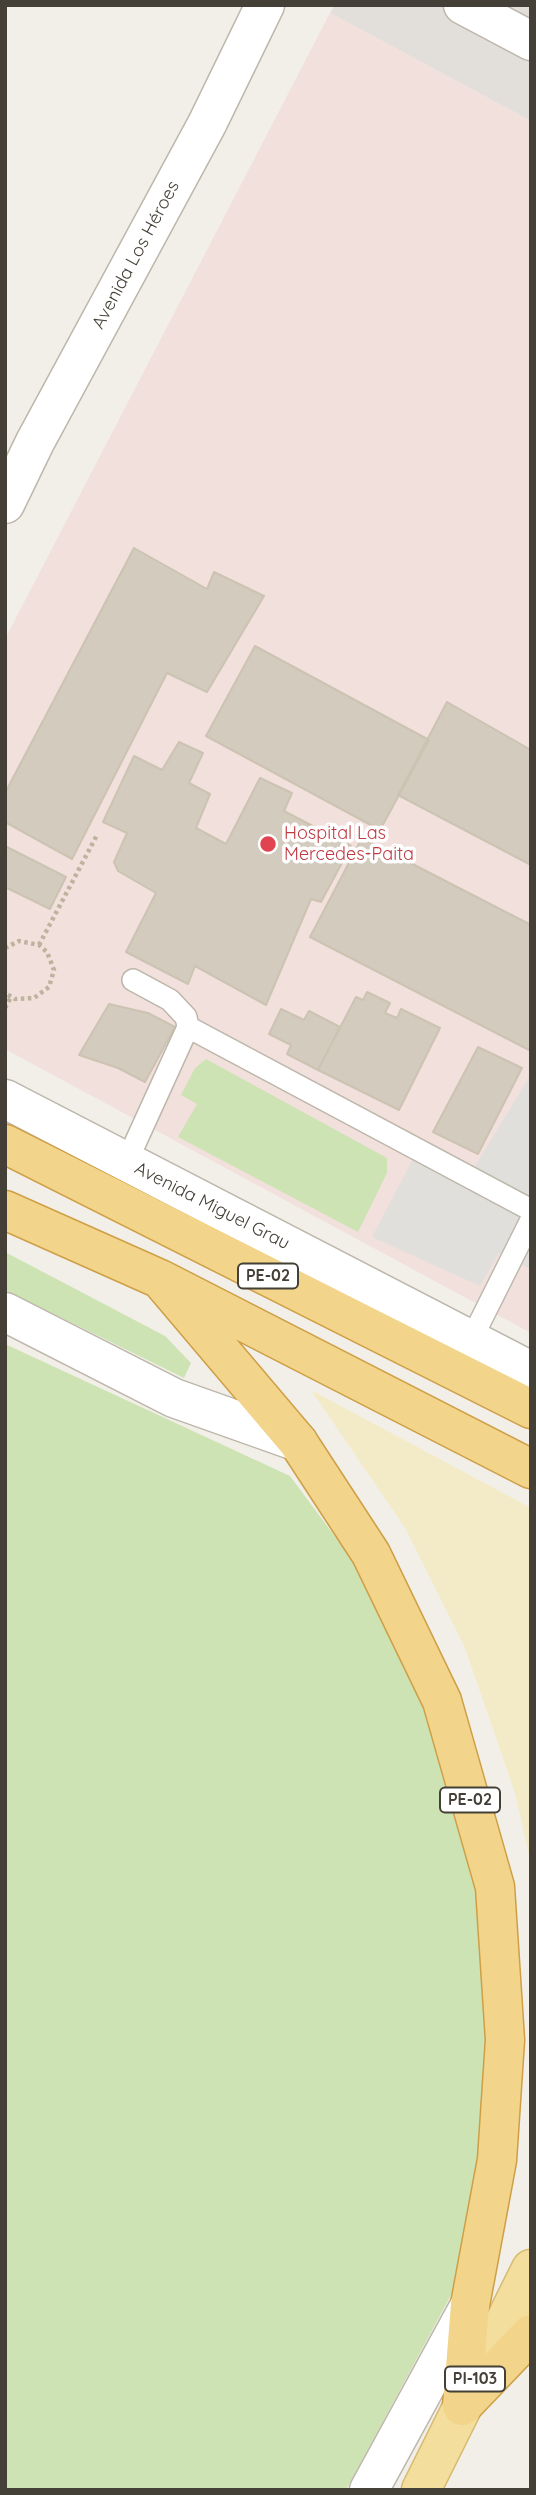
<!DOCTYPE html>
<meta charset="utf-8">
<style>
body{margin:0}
#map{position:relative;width:536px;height:2495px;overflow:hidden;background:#f2efe8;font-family:Quicksand,sans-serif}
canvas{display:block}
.frame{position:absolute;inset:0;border:7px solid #454037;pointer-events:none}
</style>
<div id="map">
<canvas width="536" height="2495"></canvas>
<div class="frame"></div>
</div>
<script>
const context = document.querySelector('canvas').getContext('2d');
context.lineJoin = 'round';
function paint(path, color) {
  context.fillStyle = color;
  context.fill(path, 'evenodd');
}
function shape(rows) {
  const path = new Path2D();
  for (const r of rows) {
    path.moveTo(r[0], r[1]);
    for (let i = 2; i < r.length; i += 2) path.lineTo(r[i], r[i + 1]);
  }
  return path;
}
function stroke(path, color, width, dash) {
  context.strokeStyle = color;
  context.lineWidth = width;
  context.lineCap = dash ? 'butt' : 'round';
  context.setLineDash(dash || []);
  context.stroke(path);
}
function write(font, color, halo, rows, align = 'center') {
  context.font = font + ' Quicksand,sans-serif';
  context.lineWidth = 7;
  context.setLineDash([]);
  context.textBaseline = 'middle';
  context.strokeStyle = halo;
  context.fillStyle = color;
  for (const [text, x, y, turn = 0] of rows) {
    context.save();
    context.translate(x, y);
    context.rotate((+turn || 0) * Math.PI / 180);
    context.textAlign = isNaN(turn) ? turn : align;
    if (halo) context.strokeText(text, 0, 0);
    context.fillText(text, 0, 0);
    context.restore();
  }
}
const industrial = shape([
 [335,5,531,5,531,121,330,13]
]);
const medical = shape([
 [330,13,531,121,531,1333,5,1049,5,639]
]);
const green = shape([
 [206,1059,387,1158,387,1173,358,1232,178,1137,197,1104,181,1095,195,1068],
 [5,1252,165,1336,191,1363,184,1378,5,1290],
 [5,1344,290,1476,356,1565,425,1706,477,1894,487,2047,481,2158,458,2282,346,2490,5,2490]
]);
const sand = shape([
 [311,1390,531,1508,531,1864,515,1793,465,1648,405,1528]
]);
const parking = shape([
 [531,1074,531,1269,499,1253,480,1286,372,1237,423,1140,474,1168]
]);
const building = shape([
 [134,548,207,589,214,572,264,596,207,692,167,673,72,859,5,822,5,793,134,548],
 [255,646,429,740,380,830,206,736,255,646],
 [447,702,531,750,531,865,398,795,447,702],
 [179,742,203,753,189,783,210,794,196,828,226,844,260,778,292,793,284,811,351,846,321,902,311,899,266,1005,195,966,188,984,126,952,156,893,118,871,114,862,127,833,103,822,134,756,162,770,179,742],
 [362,838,531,925,531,1051,310,937,362,838],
 [5,846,66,877,50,909,5,887,5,846],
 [367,992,390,1003,385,1013,397,1018,401,1009,440,1028,399,1110,318,1070,356,997,363,1000,367,992],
 [109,1004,148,1013,175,1027,145,1082,118,1068,79,1055,109,1004],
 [281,1009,304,1020,309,1011,340,1027,318,1070,287,1054,291,1045,269,1034,281,1009],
 [478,1047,522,1068,478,1154,433,1132,478,1047]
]);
const path = shape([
 [39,945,97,835],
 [5,948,19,941,39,945,47,952,54,970,49,987,34,998,15,999,5,993],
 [5,1008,11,997]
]);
const service = shape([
 [188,1027,531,1210],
 [127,1161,188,1027,186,1017,170,1000,133,980],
 [471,1340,531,1220]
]);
const minor = shape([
 [463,5,531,41],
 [5,504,35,442,207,124,265,5],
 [5,1099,531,1371],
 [5,1312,174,1398,298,1442],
 [369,2490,470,2305]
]);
const primary = shape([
 [421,2490,531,2269]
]);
const trunk = shape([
 [5,1144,531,1409],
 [5,1210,160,1279,531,1469],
 [160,1279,298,1442,371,1554,442,1701,495,1887,505,2040,497,2160,470,2305,462,2406],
 [462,2406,531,2334]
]);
const markers = [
 [268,844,9,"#e0444e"]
];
const shields = [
 [268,1276,60],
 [470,1800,60],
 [475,2379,60]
];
const shieldNames = [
 ["PE-02",268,1276],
 ["PE-02",470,1800],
 ["PI-103",475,2379]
];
const streetNames = [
 ["Avenida Los Héroes",136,255,-62],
 ["Avenida Miguel Grau",212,1206,27]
];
const healthNames = [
 ["Hospital Las",284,834],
 ["Mercedes-Paita",284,855]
];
paint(industrial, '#e2ded9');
paint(medical, '#f2e0dc');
paint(green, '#cde3b4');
paint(sand, '#f3ebc7');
paint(parking, '#e1dfdc');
paint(building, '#d3cbbe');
stroke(building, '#cdc3b2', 2);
stroke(service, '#bdb7ab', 24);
stroke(minor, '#bdb7ab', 41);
stroke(primary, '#d8bb70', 41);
stroke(trunk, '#ce9f46', 41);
stroke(path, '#bdb39e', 4.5, [3.5, 3.5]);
stroke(service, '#fff', 21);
stroke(minor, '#fff', 38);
stroke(primary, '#f4de9e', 38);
stroke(trunk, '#f2d48a', 38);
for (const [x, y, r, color] of markers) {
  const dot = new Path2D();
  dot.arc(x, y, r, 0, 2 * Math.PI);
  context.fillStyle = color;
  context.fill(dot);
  stroke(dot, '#fff', 2.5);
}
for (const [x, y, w] of shields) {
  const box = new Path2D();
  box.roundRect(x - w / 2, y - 12.5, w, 25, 5);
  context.fillStyle = '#fff';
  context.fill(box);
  stroke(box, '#454037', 2);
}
write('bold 16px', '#454037', null, shieldNames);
write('18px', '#454037', '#fff', streetNames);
write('18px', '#be3a42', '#fff', healthNames, 'left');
</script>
